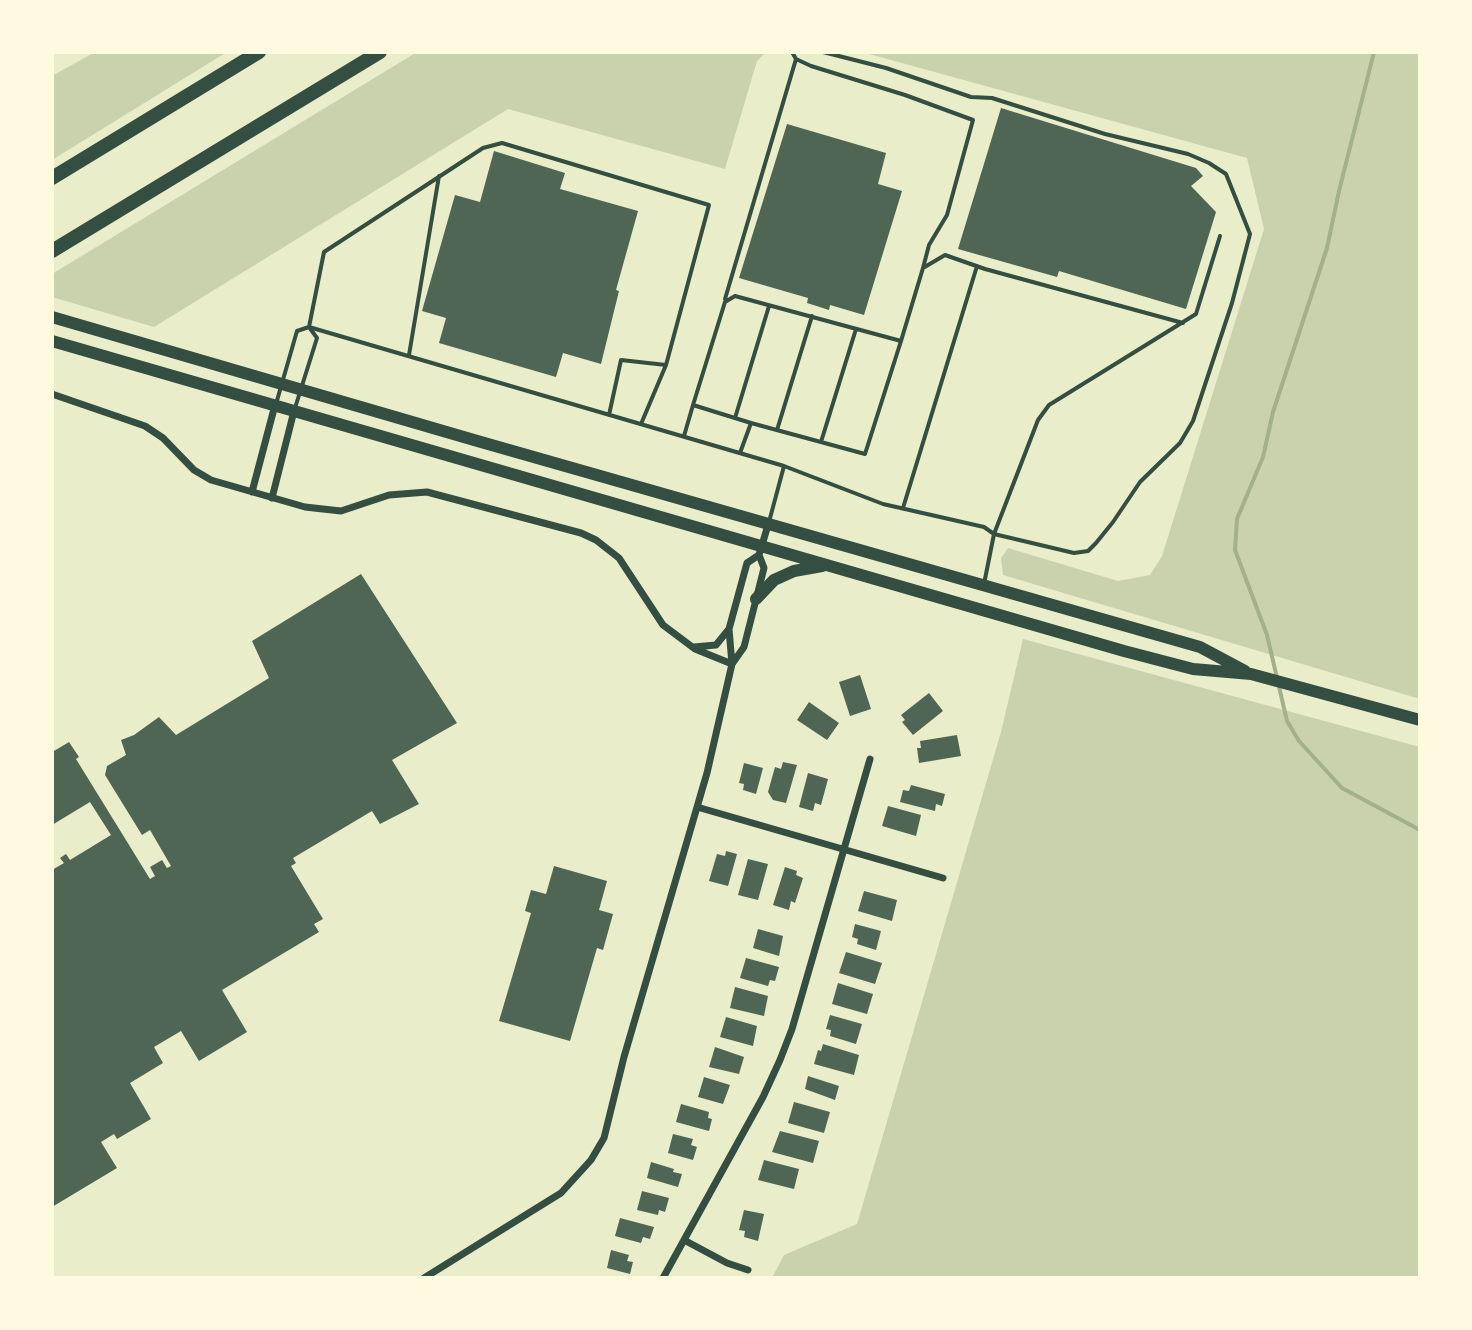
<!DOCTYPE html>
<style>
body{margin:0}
#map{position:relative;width:1472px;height:1330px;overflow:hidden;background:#e9edc9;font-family:Commissioner,sans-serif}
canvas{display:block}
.frame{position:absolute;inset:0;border:54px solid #fefae0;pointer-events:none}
</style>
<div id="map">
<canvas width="1472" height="1330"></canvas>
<div class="frame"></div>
</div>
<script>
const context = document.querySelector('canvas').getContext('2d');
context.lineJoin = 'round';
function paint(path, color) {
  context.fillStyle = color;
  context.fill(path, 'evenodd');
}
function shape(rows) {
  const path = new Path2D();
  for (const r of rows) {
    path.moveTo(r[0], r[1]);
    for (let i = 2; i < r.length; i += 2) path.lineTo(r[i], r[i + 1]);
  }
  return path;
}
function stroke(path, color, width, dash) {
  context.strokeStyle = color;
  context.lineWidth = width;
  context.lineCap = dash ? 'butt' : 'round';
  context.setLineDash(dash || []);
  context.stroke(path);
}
const green = shape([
 [95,52,227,52,52,160,52,76],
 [417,52,766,52,757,61,725,169,508,109,154,327,52,297,52,274],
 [862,52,1420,52,1420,699,1003,575,1001,558,1008,548,1118,581,1150,575,1162,556,1264,229,1247,158],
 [1023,639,1420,747,1420,1278,772,1278,784,1255,857,1224,1001,732]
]);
const stream = shape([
 [1374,52,1339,191,1327,248,1273,412,1263,457,1237,519,1235,550,1267,635,1287,721,1299,741,1342,788,1420,830]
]);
const building = shape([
 [1001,108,1196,168,1203,176,1191,186,1216,212,1186,309,1059,271,1057,277,958,249],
 [787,124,886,153,878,184,902,191,864,315,830,305,829,310,807,303,808,298,739,278],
 [494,151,565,173,560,189,638,211,616,290,619,291,601,364,563,353,556,377,439,343,446,318,422,311,455,195,480,202],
 [361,574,457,723,392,760,419,804,380,824,372,811,293,858,296,863,291,866,323,919,314,924,319,932,222,990,247,1032,199,1061,181,1031,154,1047,163,1063,130,1083,151,1119,117,1139,114,1134,101,1142,117,1168,52,1207,52,870,64,863,60,858,66,854,70,860,111,835,90,802,52,825,54,751,69,742,79,757,76,759,150,879,155,876,150,867,162,860,167,868,171,866,150,830,142,835,105,775,107,766,126,755,121,740,134,735,159,717,176,735,269,678,252,641],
 [860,675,871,709,850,716,839,682],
 [929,693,943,711,913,735,902,722,905,720,901,715],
 [809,702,839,723,827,740,797,720],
 [957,735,961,756,919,763,917,748,921,748,920,741],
 [783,762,797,765,786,803,773,800,768,792,775,767,781,769],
 [744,763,763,768,756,794,743,790,744,784,739,783],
 [808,773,828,779,821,805,815,803,813,811,799,807],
 [911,785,945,794,942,806,936,804,935,811,900,802,903,790,909,791],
 [888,806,921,815,916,836,882,826],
 [726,851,737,854,728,886,709,881,717,854,725,856],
 [748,859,768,864,758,900,738,895],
 [554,866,607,881,599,910,613,914,603,950,597,948,570,1041,499,1021,531,913,525,911,531,890,546,894],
 [785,867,797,871,796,875,803,878,795,903,791,901,789,910,773,905],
 [864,891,897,900,892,921,858,911],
 [855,924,881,931,876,950,857,944,858,939,852,937],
 [758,929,783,936,779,956,753,948],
 [846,952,882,963,875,984,839,973],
 [746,958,779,967,775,981,770,980,768,986,740,978],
 [838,983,873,994,867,1014,832,1004],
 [735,987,768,996,764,1016,730,1008],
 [830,1015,862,1024,856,1044,830,1036,831,1030,826,1029],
 [726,1017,757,1026,753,1046,720,1037],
 [823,1044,859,1055,854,1075,814,1064,818,1050,821,1051],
 [715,1047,744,1057,739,1074,709,1067],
 [808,1076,839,1086,835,1100,805,1089],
 [704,1077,730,1085,723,1104,698,1097],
 [794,1102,830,1112,824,1133,788,1123],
 [681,1104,709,1112,708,1118,712,1119,709,1131,676,1122],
 [780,1131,819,1141,813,1163,772,1152],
 [673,1134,693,1139,691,1145,697,1147,693,1160,668,1153],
 [764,1160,799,1169,794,1189,758,1180],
 [651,1162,674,1169,673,1172,682,1174,678,1187,647,1178],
 [642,1191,669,1198,665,1212,659,1210,658,1215,637,1210],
 [744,1210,764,1214,758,1241,744,1237,745,1231,739,1230],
 [620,1218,654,1227,650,1239,643,1237,641,1243,615,1236],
 [611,1250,629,1255,627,1261,633,1262,630,1274,607,1268]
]);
const service = shape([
 [792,52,796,59,811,66,905,95,973,120,947,215,929,245,923,268],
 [823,52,886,68,971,97,992,98,1105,134,1188,154,1209,163,1226,174,1250,234,1232,303,1193,421,1180,443,1140,482,1113,522,1096,543,1088,551,1074,553,994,534,1038,420,1049,405,1196,314,1220,236],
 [725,299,796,59],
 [901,341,923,268,945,255,985,269,1183,323],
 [409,355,439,176],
 [276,404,297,331,309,327,317,338,295,408],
 [693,405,725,302,735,296,901,341,865,454,751,423],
 [609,415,621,360,666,365],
 [735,418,769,306],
 [641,424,666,365,709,205,502,143,483,148,324,252,309,327,784,466,883,504,984,527,994,534,984,584],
 [777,430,812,316],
 [684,436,693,405,751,423,740,453],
 [821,442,856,329],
 [903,508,977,266],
 [769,522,784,466]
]);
const minor = shape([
 [52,394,145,426,163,438,194,470,211,480,305,507,341,511,389,495,427,492,581,533,596,540,619,558,663,625,695,649,732,664],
 [252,492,275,405],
 [272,498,294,411],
 [729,629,732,664],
 [694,647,716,645,729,629,747,563,759,555],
 [697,807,943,878],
 [684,1240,727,1263,748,1270],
 [424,1278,561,1193,591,1160,604,1138,624,1057,707,773,732,664,744,647,764,568,759,555,768,525],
 [663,1278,763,1097,780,1060,792,1029,870,759]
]);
const primary = shape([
 [52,317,474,440,1200,647,1245,671],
 [52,341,1124,651,1193,669,1251,674,1420,720],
 [756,599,774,580,794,571,822,566]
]);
const motorway = shape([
 [52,178,259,52],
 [52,251,380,52]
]);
paint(green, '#cad2ad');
stroke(stream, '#a3b18a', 4);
paint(building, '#4f6655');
stroke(service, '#344e41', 4);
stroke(minor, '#344e41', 7);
stroke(primary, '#344e41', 12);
stroke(motorway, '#344e41', 14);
</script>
